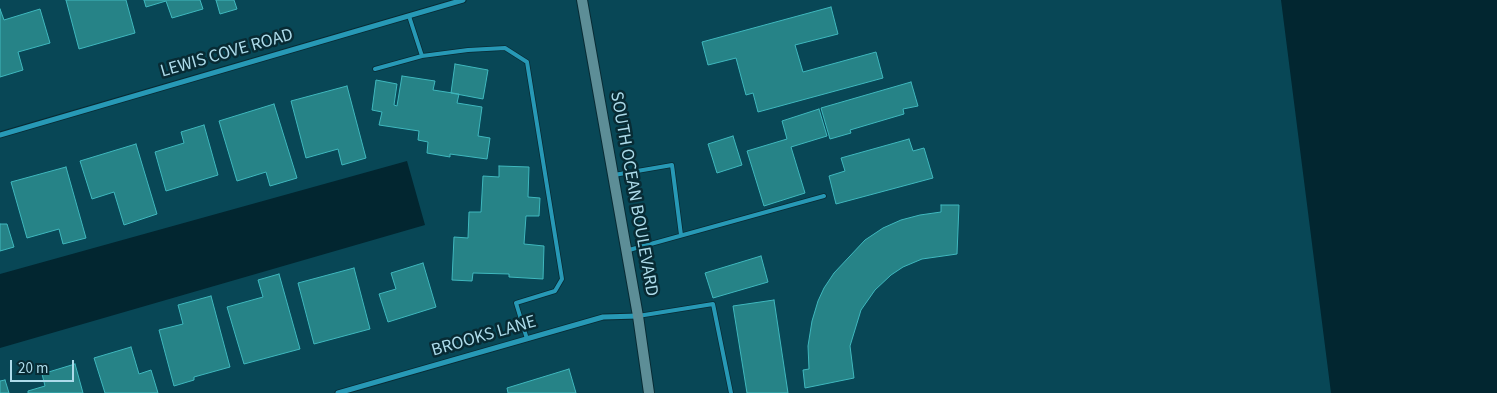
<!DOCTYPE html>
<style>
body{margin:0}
#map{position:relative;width:1497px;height:393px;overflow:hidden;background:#084756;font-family:"Source Sans 3",sans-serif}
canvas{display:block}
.scale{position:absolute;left:10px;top:360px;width:64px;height:22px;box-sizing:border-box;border:2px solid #addbea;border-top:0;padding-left:6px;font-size:15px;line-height:18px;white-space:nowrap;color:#addbea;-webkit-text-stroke:4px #082b34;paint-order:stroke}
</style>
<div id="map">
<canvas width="1497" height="393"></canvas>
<div class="scale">20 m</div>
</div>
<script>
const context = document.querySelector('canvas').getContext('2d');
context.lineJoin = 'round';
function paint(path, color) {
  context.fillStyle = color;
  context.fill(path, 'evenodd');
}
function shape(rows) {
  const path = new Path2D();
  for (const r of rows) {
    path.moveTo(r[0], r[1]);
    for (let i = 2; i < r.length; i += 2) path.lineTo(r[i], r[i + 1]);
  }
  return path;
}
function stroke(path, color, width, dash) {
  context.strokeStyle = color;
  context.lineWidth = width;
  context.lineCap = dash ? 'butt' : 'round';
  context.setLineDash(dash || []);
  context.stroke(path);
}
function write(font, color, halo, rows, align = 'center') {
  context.font = font + ' "Source Sans 3",sans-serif';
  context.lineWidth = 5;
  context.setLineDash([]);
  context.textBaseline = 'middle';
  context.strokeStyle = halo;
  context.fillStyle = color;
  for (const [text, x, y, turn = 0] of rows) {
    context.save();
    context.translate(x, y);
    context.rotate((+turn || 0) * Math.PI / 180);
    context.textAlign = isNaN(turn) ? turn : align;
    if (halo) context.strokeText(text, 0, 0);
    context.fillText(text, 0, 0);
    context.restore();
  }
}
const water = shape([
 [1281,0,1497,0,1497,393,1331,393],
 [407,161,425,225,0,348,0,274]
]);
const building = shape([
 [66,0,126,0,135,33,79,49,66,0],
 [144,0,200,0,203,9,172,18,166,1,146,7,144,0],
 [216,0,234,0,237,9,220,14,216,0],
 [831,7,838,34,795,45,803,72,876,52,883,78,758,112,753,93,746,95,736,58,708,65,702,42,831,7],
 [0,9,4,20,40,9,50,43,18,52,23,70,0,77,0,9],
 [455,64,488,70,483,99,451,93,455,64],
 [402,76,435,81,433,90,459,94,457,103,482,107,478,136,490,138,487,159,450,154,450,157,427,153,428,142,418,140,419,131,379,125,382,112,372,110,376,80,397,84,394,105,397,106,402,76],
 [911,82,918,106,903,109,904,114,850,130,851,133,830,139,821,108,911,82],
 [347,86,366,158,342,165,338,149,306,158,291,101,347,86],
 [274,104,297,178,270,186,266,172,237,181,219,121,274,104],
 [819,109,827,136,791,147,805,193,764,206,747,151,787,139,782,121,819,109],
 [204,125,218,175,166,191,155,152,184,143,181,132,204,125],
 [733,136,742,165,717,173,708,144,733,136],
 [909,139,913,151,924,148,933,178,836,204,829,176,845,171,841,158,909,139],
 [136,144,157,214,124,225,114,192,92,199,80,161,136,144],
 [499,166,529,167,528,197,540,198,539,216,526,216,524,244,544,246,543,279,509,277,509,274,473,273,472,281,452,280,454,237,468,238,469,212,481,212,483,176,499,177,499,166],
 [66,167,86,238,63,244,59,229,27,238,11,182,66,167],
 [941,205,959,205,957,254,922,259,903,267,891,275,875,290,861,310,850,346,854,378,805,388,803,370,809,369,808,346,812,321,818,301,824,288,834,273,865,240,883,228,901,220,920,215,941,212,941,205],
 [0,224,7,224,14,247,0,251,0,224],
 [761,256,768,282,713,298,705,273,761,256],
 [423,263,436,307,388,322,379,294,396,289,391,273,423,263],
 [354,268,370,329,314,344,298,283,354,268],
 [279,274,300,349,244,364,227,307,263,297,258,280,279,274],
 [211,296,230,367,194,377,194,380,174,386,159,330,183,324,178,305,211,296],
 [774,300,788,393,747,393,733,306,774,300],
 [131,347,139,374,151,370,158,393,105,393,94,358,131,347],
 [75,364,83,393,28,393,28,391,45,386,42,374,75,364],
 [569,369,576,393,508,393,507,388,569,369],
 [5,380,9,393,0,393,0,381,5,380]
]);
const service = shape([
 [409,16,422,56,468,50,505,48,527,62,562,279,555,291,516,303,527,339],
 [375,69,422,56],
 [614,175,672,165,681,235],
 [629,250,824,196],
 [638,316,713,304,731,393]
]);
const minor = shape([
 [0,135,463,0],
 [338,393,603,317,638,316]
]);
const secondary = shape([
 [582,0,638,316,649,393]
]);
const streetNames = [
 ["LEWIS COVE ROAD",227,54,-16],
 ["SOUTH OCEAN BOULEVARD",633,194,80],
 ["BROOKS LANE",484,337,-16]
];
paint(water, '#022630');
paint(building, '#268387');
stroke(building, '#3fb8be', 1);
stroke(service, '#082b34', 5.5);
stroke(minor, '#082b34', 7);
stroke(secondary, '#082b34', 12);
stroke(service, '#2799b6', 4);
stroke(minor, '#2799b6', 5);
stroke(secondary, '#5d8e97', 10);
write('18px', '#addbea', '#082b34', streetNames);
</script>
